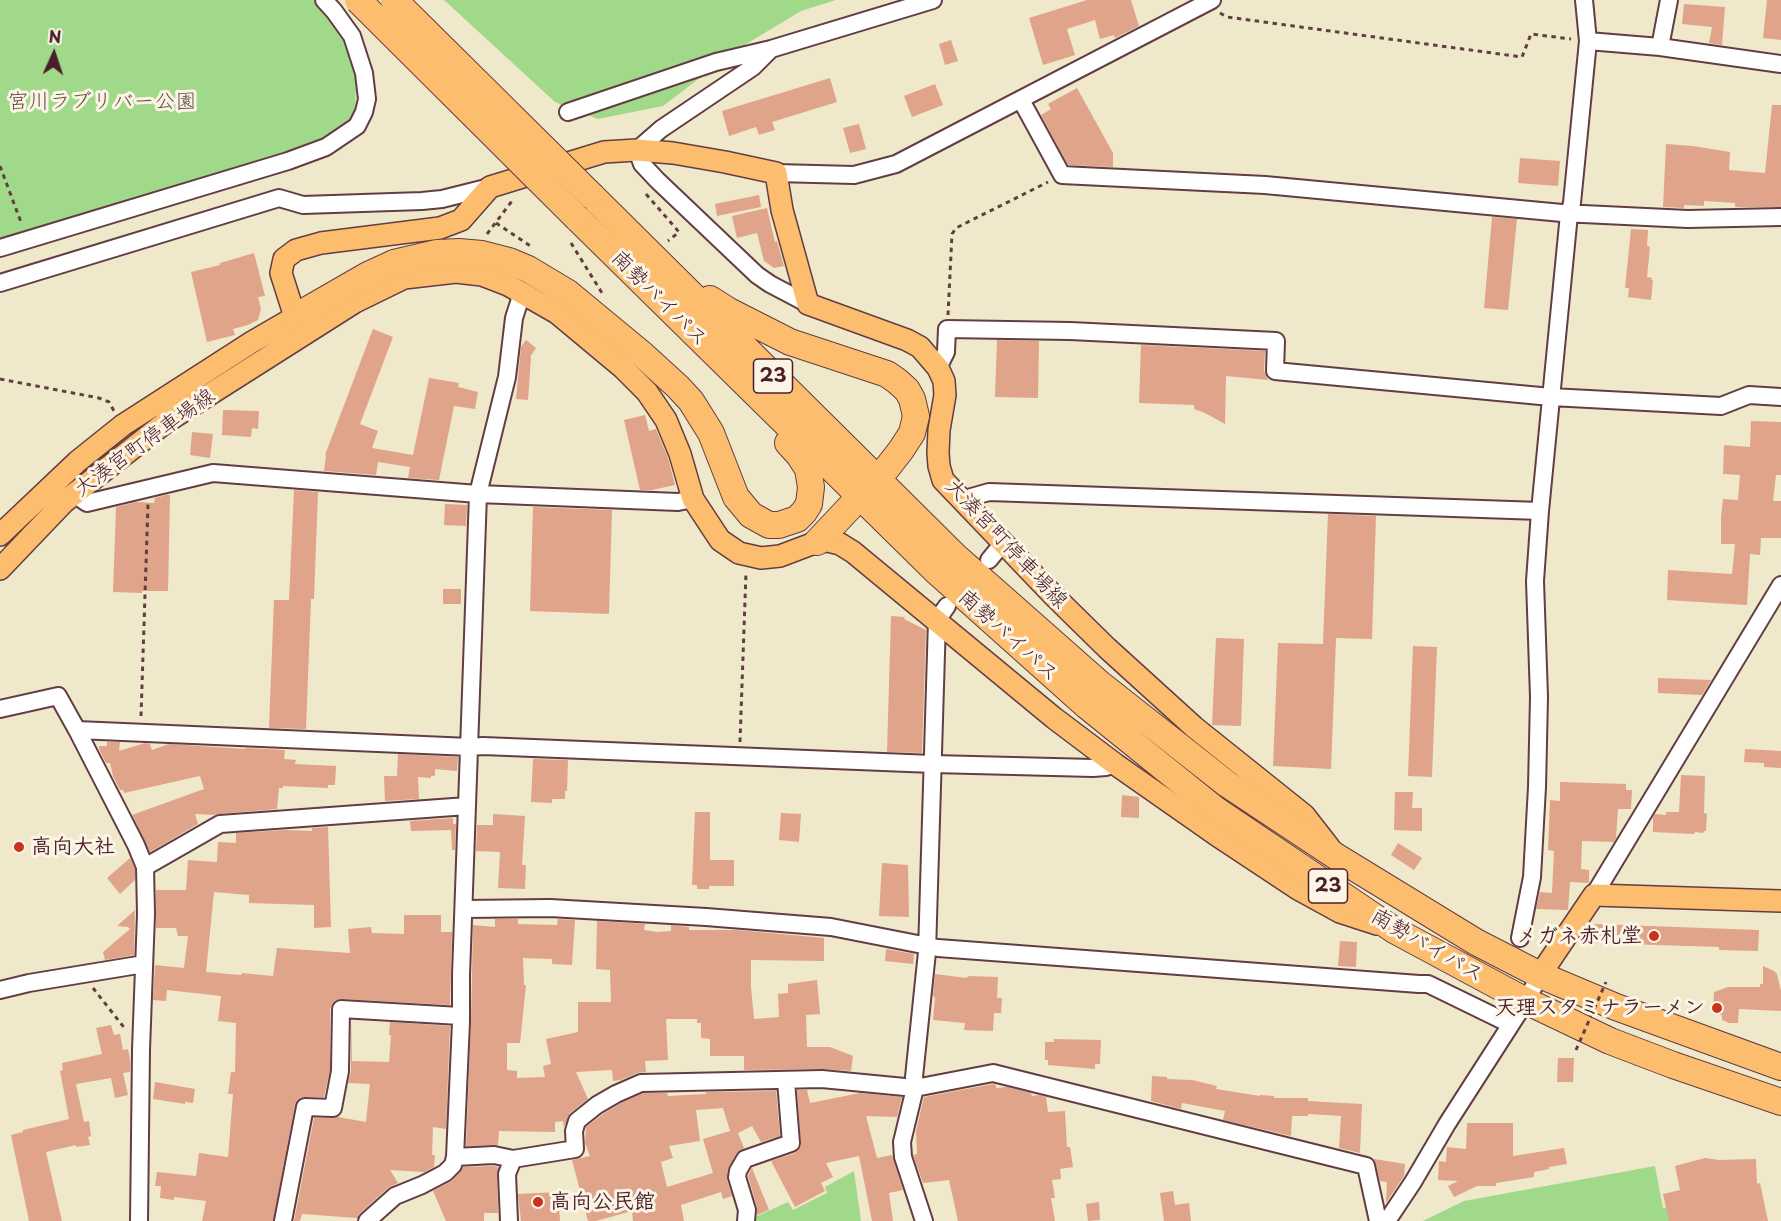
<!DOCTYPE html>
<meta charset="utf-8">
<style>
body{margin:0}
#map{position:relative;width:1781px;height:1221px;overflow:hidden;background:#efe8ca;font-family:"Playpen Sans",sans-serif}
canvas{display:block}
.north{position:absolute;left:24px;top:24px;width:60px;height:60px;-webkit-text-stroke:4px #fcf5e5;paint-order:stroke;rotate:3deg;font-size:16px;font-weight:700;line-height:24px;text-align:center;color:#4a1f2b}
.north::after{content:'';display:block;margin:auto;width:21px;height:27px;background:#4a1f2b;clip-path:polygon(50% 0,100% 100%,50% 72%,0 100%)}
</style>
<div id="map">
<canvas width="1781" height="1221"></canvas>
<div class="north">N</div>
</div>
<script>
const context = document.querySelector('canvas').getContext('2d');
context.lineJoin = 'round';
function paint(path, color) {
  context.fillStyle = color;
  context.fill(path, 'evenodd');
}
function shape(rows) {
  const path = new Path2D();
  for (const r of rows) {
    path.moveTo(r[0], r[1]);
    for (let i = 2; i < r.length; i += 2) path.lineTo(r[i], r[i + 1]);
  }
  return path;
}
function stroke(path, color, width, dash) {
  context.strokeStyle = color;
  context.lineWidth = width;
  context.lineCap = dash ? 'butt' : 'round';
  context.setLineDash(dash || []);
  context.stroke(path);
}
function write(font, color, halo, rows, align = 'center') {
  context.font = font + ' "Playpen Sans","Klee One",sans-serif';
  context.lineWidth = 6;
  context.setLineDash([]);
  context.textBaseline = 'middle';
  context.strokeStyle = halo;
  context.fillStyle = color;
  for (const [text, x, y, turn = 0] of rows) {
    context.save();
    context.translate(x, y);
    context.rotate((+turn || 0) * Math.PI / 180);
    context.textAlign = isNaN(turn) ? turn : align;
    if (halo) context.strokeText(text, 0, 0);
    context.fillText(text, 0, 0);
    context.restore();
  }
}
const green = shape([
 [0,0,315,0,335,21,349,42,356,79,355,111,345,128,316,144,0,240],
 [444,0,836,0,801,11,738,49,663,106,598,119,555,102],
 [1655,1166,1663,1208,1677,1206,1680,1221,1423,1221,1464,1201],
 [854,1171,861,1221,753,1221,753,1218,788,1202,793,1210,827,1193,825,1187]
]);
const building = shape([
 [1087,0,1131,0,1139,26,1115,38,1114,35,1100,39,1095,20,1067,29,1075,55,1043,65,1029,18],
 [1767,0,1781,0,1781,40,1763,38],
 [1684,4,1725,7,1722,45,1709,43,1712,27,1682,24],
 [951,40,958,61,945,65,939,44],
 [830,78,837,102,772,122,775,130,759,135,756,127,729,136,722,111],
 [935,84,943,105,912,117,904,96],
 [1077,88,1113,153,1113,167,1068,165,1041,115,1051,109,1048,104],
 [1772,105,1781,105,1781,207,1735,207,1735,203,1704,201,1704,206,1684,205,1684,208,1663,207,1666,144,1693,146,1730,152,1729,170,1765,173],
 [859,124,866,149,850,153,843,128],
 [1520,158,1560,161,1558,186,1518,183],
 [759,195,761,207,717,216,715,204],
 [767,208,775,242,777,241,784,266,774,268,764,261,757,233,737,238,732,216],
 [1492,217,1517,219,1508,310,1484,308],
 [1631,229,1648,230,1647,246,1650,247,1647,277,1652,278,1651,280,1653,280,1651,300,1628,297,1629,288,1625,288],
 [254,253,265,296,258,297,261,309,258,320,248,325,233,329,235,335,207,342,191,272,220,265,220,263],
 [373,329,393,337,360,424,378,431,372,448,413,455,429,378,459,383,458,387,478,392,475,409,454,406,439,480,408,478,410,467,378,462,376,475,324,471,326,455,325,455],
 [526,340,536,348,530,357,531,357,528,400,516,399,521,347],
 [997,340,1039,341,1038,398,995,397],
 [1141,345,1265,351,1264,371,1268,380,1226,376,1225,424,1205,413,1194,409,1194,405,1139,403],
 [223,410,259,411,258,429,252,428,251,437,222,435],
 [645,415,649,431,656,429,668,458,675,485,652,490,640,490,624,420],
 [1751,421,1781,422,1781,475,1776,475,1773,501,1781,501,1781,538,1761,538,1760,555,1750,554,1747,605,1667,600,1668,570,1732,574,1735,544,1721,544,1721,517,1723,499,1738,500,1740,475,1723,474,1724,445,1750,447],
 [192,432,213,434,210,458,190,455],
 [294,490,318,492,314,599,311,599,306,729,269,728,274,600,289,600],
 [166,495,170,495,168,591,142,591,142,593,113,592,116,507,136,502,154,503,155,498],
 [445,504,467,505,466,526,444,525],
 [533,507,612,510,609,614,530,611],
 [1328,514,1376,516,1372,639,1336,638,1331,769,1273,766,1278,643,1323,644],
 [443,589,461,589,461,604,443,604],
 [891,616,905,617,904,619,926,630,922,753,887,752],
 [1216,638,1244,639,1241,726,1212,725],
 [1413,646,1437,647,1432,777,1408,776],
 [1658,678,1711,680,1702,695,1658,693],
 [107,742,120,742,119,751,145,743,150,744,152,750,169,744,246,749,246,748,285,750,284,759,296,760,295,764,336,766,335,785,328,785,328,788,283,786,283,788,279,788,277,809,219,814,214,815,195,814,198,824,150,852,132,815,204,789,200,776,124,793,123,790,120,790,113,776,110,763,106,763,99,749,99,746,107,746],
 [1745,749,1781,751,1781,768,1764,767,1764,763,1744,762],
 [398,754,458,757,457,771,435,769,435,776,431,776,431,778,418,777,419,799,385,801,384,776,397,776],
 [533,759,568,760,567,791,565,791,565,799,552,799,552,803,531,802],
 [1681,775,1705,776,1704,813,1707,814,1706,831,1704,831,1703,833,1695,832,1694,834,1653,832,1653,817,1655,814,1666,815,1666,812,1679,812],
 [1560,782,1626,784,1626,790,1632,790,1631,809,1618,809,1616,838,1614,842,1582,841,1581,869,1589,870,1589,883,1570,882,1568,910,1536,909,1540,892,1552,893,1554,851,1548,850,1550,800,1560,801],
 [1395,792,1413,792,1412,808,1422,808,1422,831,1394,830],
 [1122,795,1139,797,1139,818,1121,817],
 [695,812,710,812,710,860,734,860,734,886,709,886,709,889,697,889,697,885,692,885],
 [781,813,801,814,799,842,779,840],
 [493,814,525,816,522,865,526,865,525,889,498,888,500,852,476,851,477,825,493,825],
 [453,818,453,824,456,824,455,850,452,850,451,830,411,831,410,821],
 [328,827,331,927,314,928,314,905,249,903,249,895,214,892,206,972,241,975,242,973,273,976,277,948,350,953,348,929,371,927,372,933,404,934,404,915,441,915,441,932,452,932,450,1005,342,999,336,1000,332,1004,330,1009,330,1070,324,1097,301,1097,295,1105,273,1221,202,1221,206,1201,174,1197,174,1200,160,1198,161,1186,155,1186,157,1172,196,1176,199,1153,228,1157,233,1094,228,1094,231,1072,235,1072,236,1023,218,1021,221,996,167,990,166,1001,153,1000,155,965,184,968,188,936,178,936,176,928,156,928,156,890,186,890,188,860,217,862,218,842,236,843,236,833,284,830,312,831,312,828],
 [1398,843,1422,858,1414,870,1391,855],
 [130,858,135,869,135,880,120,894,107,878],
 [882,863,908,865,909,917,879,916],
 [135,910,134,955,105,960,103,952,130,929,128,927,117,926],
 [495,919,518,919,518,924,557,925,558,919,575,920,572,965,552,964,552,959,523,958,524,985,526,985,520,1043,507,1043,507,1070,517,1071,517,1078,545,1077,543,1066,551,1064,546,1039,578,1032,578,1002,611,1002,610,970,596,969,597,921,645,924,644,930,657,932,671,931,671,925,689,927,689,930,737,930,824,938,824,961,751,960,751,987,754,1019,779,1017,778,994,788,993,788,984,817,980,820,1014,806,1015,807,1047,830,1047,853,1056,851,1071,822,1069,744,1070,744,1056,710,1056,710,1039,701,1038,701,1023,697,1023,697,1019,666,1019,668,1060,645,1061,646,1072,637,1073,621,1080,613,1081,612,1070,576,1072,588,1099,570,1113,564,1127,563,1121,555,1122,555,1132,499,1131,498,1145,466,1146,471,1022,473,925,495,927],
 [1594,924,1759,930,1758,951,1719,950,1719,947,1593,943],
 [1340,941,1357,942,1356,967,1338,966],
 [886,949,914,954,913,964,885,961],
 [1763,966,1774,971,1777,974,1781,991,1781,1011,1739,1009,1738,1023,1729,1023,1722,1020,1722,1015,1713,1014,1714,992,1728,987,1760,987,1760,984,1763,984],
 [935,974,967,978,968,976,998,977,997,998,1002,998,1001,1013,994,1013,993,1031,964,1030,965,1023,933,1020,935,997,933,996],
 [351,1020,352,1061,389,1062,391,1035,389,1035,390,1022,450,1026,446,1129,433,1127,432,1155,435,1155,434,1167,424,1172,390,1170,398,1183,388,1188,360,1213,357,1218,302,1214,300,1221,294,1221,314,1118,333,1118,338,1117,366,1122,370,1084,348,1083,351,1071],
 [111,1025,114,1035,120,1034,123,1050,128,1049,130,1060,130,1072,123,1073,128,1095,115,1098,111,1078,76,1084,84,1122,89,1121,91,1136,88,1137,90,1145,76,1147,76,1145,46,1152,62,1221,29,1221,11,1135,23,1132,23,1130,69,1119,60,1071,63,1070,62,1063,102,1054,96,1028],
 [1054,1039,1101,1040,1100,1064,1095,1064,1095,1069,1048,1065,1048,1060,1045,1060,1045,1042,1054,1042],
 [1558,1058,1574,1058,1573,1082,1557,1082],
 [1152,1076,1167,1077,1167,1079,1192,1080,1217,1086,1216,1089,1260,1096,1260,1095,1274,1096,1274,1098,1308,1098,1308,1101,1362,1104,1360,1153,1339,1148,1341,1116,1308,1114,1308,1116,1292,1116,1291,1136,1223,1120,1225,1111,1182,1103,1181,1109,1151,1101],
 [155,1082,195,1089,193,1103,185,1102,185,1104,153,1099],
 [993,1084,996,1085,996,1088,1007,1087,1031,1093,1032,1096,1039,1095,1046,1097,1048,1112,1065,1111,1067,1147,1070,1147,1073,1167,1060,1169,1061,1179,1052,1180,1055,1198,1051,1198,1055,1221,958,1221,949,1180,923,1183,913,1155,917,1154,916,1131,924,1097],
 [797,1090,807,1090,810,1103,860,1093,902,1097,897,1117,866,1116,877,1158,892,1155,903,1190,889,1193,893,1221,872,1221,859,1156,826,1163,833,1177,821,1183,825,1191,795,1207,771,1161,795,1153,801,1146],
 [776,1091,780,1136,761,1142,752,1126,738,1133,744,1148,736,1154,728,1169,727,1180,732,1196,723,1199,721,1192,681,1205,684,1221,633,1221,632,1211,596,1221,588,1221,572,1160,590,1156,585,1143,586,1127,603,1114,621,1103,644,1093,667,1093,668,1096,706,1094,706,1092],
 [723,1108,730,1131,703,1139,713,1173,667,1187,661,1162,673,1158,669,1146,700,1141,696,1110],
 [1467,1123,1513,1123,1513,1156,1564,1148,1567,1164,1549,1167,1549,1169,1534,1172,1534,1177,1496,1183,1496,1186,1477,1186,1454,1197,1448,1186,1458,1181,1438,1180,1439,1161,1446,1162,1447,1147,1466,1149],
 [1705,1158,1719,1160,1756,1159,1757,1184,1760,1183,1768,1221,1669,1221,1663,1194,1680,1190,1675,1166],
 [1374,1159,1405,1164,1404,1176,1386,1203,1387,1182,1380,1181],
 [493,1166,499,1167,497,1174,498,1213,484,1213,484,1221,446,1221,433,1191,452,1181,463,1167],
 [752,1168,769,1210,757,1215,757,1207,748,1176],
 [1173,1191,1175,1205,1189,1203,1191,1221,1164,1221,1160,1193],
 [558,1192,560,1221,521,1221,518,1194],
 [1099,1202,1100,1220,1088,1221,1086,1204]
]);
const path = shape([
 [1220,13,1227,17,1522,57,1531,34,1571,39],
 [0,166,22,225],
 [646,194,679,232,668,241],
 [496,223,532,247],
 [487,234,512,201],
 [571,243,602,293],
 [948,315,952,234,956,228,1048,182],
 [0,379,99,398,109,402,114,411],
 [141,716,148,504],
 [740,742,746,572],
 [93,988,126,1030]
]);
const minor = shape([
 [1588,41,1660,47,1781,64],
 [1660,47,1669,0],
 [771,49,753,67,661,129,637,150,642,164,657,180,757,275,770,284,808,304],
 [1021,100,1062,175,1265,185,1562,213,1688,219,1781,217],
 [568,112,716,62,771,49,933,0],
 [776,173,854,175,896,164,1212,0],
 [0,248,288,161,326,147,357,126,364,112,367,99,364,73,352,36,334,11,324,0],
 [0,283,279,198,303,205,422,201,442,199,490,187],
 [938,368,946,352,947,329,1070,331,1276,341,1275,371,1551,397,1721,406,1749,395,1781,397],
 [74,494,87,503,213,473,478,494,678,502,693,499],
 [961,500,989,492,1540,511],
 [989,560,1003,543],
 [0,709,58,696,77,730,136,845,145,867,146,914,141,1050,139,1221],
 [77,730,470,747,483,746,933,764,1093,768,1106,767,1115,764],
 [145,867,220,824,467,806],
 [1594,895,1781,585],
 [464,909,550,908,706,917,831,927,938,948,1419,984,1428,984,1510,1024],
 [1520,938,1532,877,1537,787,1539,697,1535,581,1540,511,1569,214,1572,203,1588,41,1584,0],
 [0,990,29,983,144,964],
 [455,1157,494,1155,513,1159,575,1149,574,1131,577,1121,597,1105,616,1094,641,1083,822,1079,915,1088,993,1073,1366,1166,1378,1221],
 [283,1221,305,1107,333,1108,340,1071,341,1009,460,1016],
 [367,1221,395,1196,422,1185,445,1173,453,1165,455,1157,461,1022,461,975,478,494,507,377,514,318,522,293],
 [509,1221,507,1174,513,1159],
 [746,1221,747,1210,737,1177,738,1171,745,1159,791,1143,786,1081],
 [924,1221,903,1157,902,1142,915,1088,914,1077,927,952,937,620,947,606],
 [1387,1221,1413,1182,1447,1124,1526,1001,1540,975]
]);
const major = shape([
 [302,331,295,317,281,273,284,259,296,250,321,243,440,228,461,220,490,187,604,152,637,150,673,153,725,162,776,173,782,210,808,304,907,340,920,347,938,368,944,381,945,395,939,430,938,453,939,466,943,480,1054,596,1107,648,1194,727,1304,815,1329,847],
 [0,535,78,461,123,425,252,342,295,317],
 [0,569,64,502,166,422,355,302,404,278,456,272,482,275,508,285,557,313,623,368,647,392,666,420,680,454,693,499,720,540,739,553,761,558,780,556,817,542,828,541,840,544,853,552,1054,718,1115,764,1215,834,1298,889,1340,912,1377,924],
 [1540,975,1594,895,1781,901]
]);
const highway = shape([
 [592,196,955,556,1100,684,1227,784,1337,857,1476,942,1540,975,1616,1007,1781,1067],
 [577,218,936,571,1087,706,1216,810,1394,930,1526,1001,1610,1041,1673,1065,1781,1102],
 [710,299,729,311,790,342,887,374,897,381,907,390,912,399,916,416,912,433,901,450,887,468],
 [295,317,368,275,394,263,437,253,459,252,482,254,509,261,528,269,568,293,643,355,678,387,691,401,711,433,736,497,751,515,769,525,779,525,797,519,804,512,809,504,811,487,808,469,799,455,788,443],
 [817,542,850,507]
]);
const pathBridge = shape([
 [1576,1050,1606,982]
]);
const highwayBridge = shape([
 [358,0,577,218],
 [394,0,592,196]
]);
const markers = [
 [19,847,6,"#c8321e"],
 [1654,936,6,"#c8321e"],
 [1717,1008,6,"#c8321e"],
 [538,1202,6,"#c8321e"]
];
const shields = [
 [773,376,39],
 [1328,886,39]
];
const shieldNames = [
 ["23",773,376],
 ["23",1328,886]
];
const parkNames = [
 ["宮川ラブリバー公園",102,102]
];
const streetNames = [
 ["南勢バイパス",659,299,45],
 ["大湊宮町停車場線",145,443,-36],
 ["大湊宮町停車場線",1006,544,47],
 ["南勢バイパス",1008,636,42],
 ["南勢バイパス",1427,946,30]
];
const poiNames = [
 ["高向大社",31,847],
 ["メガネ赤札堂",1642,936,"right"],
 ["天理スタミナラーメン",1705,1008,"right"],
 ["高向公民館",550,1202]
];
paint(green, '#a1d98a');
paint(building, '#dfa48a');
stroke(minor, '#633d43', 20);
stroke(major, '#633d43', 24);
stroke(highway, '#633d43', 28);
stroke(path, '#633d43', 3, [4.5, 4.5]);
stroke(minor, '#fff', 16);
stroke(major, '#fcbd6f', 21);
stroke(highway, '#fcbd6f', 26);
stroke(highwayBridge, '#633d43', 28, []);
stroke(pathBridge, '#633d43', 3, [4.5, 4.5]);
stroke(highwayBridge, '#fcbd6f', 26);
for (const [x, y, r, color] of markers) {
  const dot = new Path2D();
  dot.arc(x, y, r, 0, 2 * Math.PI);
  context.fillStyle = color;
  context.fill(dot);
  stroke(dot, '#fcf5e5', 2);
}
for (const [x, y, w] of shields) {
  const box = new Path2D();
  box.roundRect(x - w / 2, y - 17, w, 34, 4.5);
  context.fillStyle = '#fcf5e5';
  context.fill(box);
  stroke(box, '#4a1f2b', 1.5);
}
write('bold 20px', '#4a1f2b', null, shieldNames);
write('21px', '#604e43', '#fcf5e5', parkNames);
write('21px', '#4a1f2b', '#fcf5e5', streetNames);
write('bold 21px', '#4a1f2b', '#fcf5e5', poiNames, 'left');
</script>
